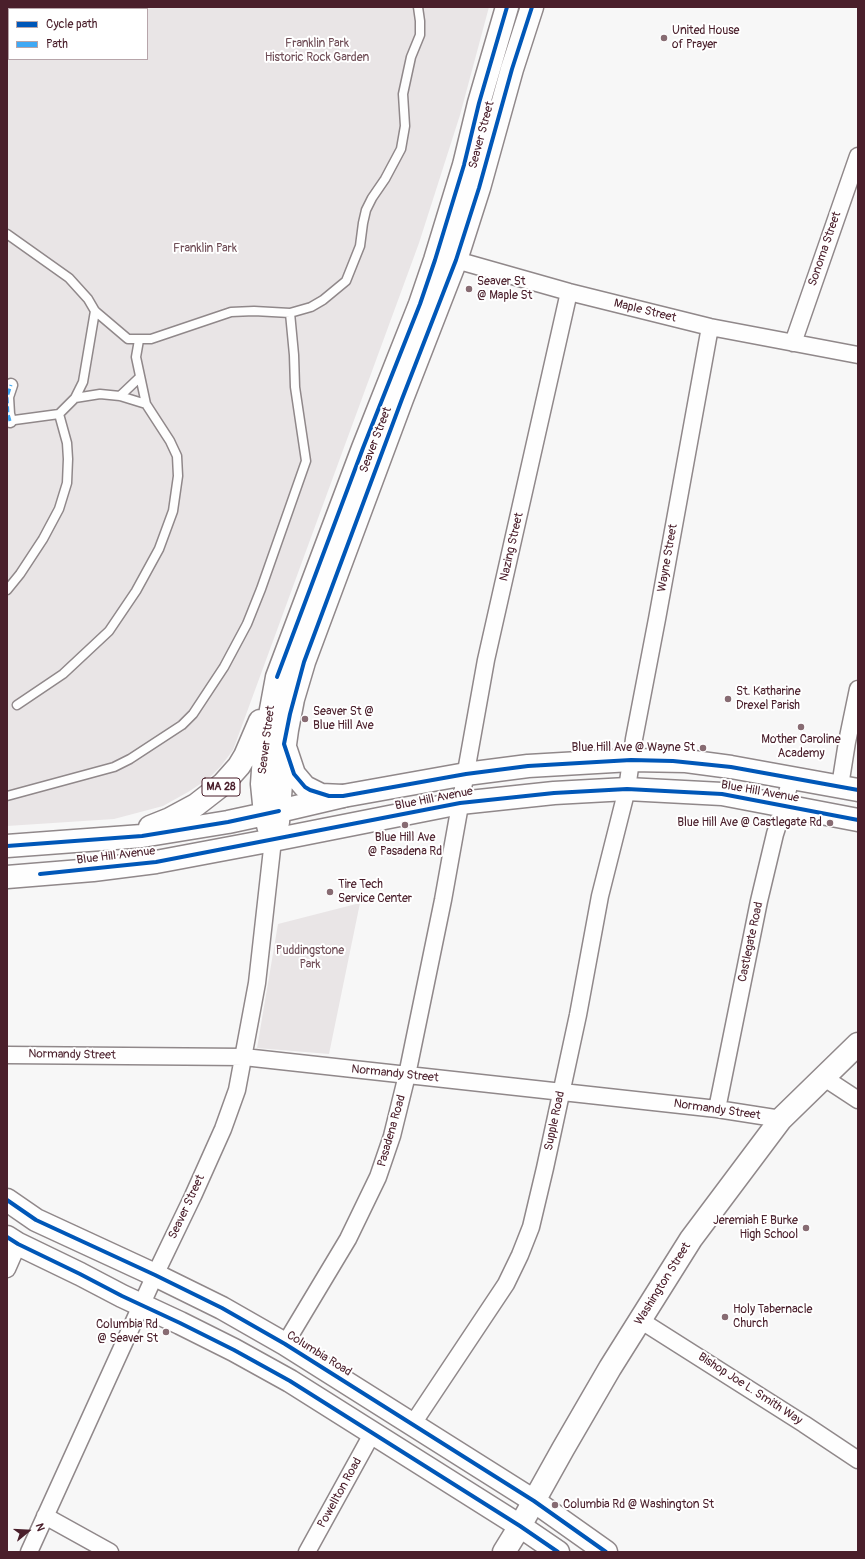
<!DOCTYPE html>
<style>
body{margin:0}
#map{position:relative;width:865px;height:1559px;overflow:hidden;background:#f7f7f7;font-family:Pangolin,sans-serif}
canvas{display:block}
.frame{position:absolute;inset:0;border:8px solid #4a1f2b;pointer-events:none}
.legend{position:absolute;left:8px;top:8px;width:140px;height:52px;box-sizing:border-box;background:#fff;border:1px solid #b7a5aa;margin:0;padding:5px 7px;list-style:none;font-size:12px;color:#4a1f2b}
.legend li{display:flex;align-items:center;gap:8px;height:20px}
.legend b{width:20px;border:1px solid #b7a5aa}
.north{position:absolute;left:8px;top:1511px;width:40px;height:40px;-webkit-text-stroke:3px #fff;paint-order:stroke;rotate:72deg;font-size:11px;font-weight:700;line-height:16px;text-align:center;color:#4a1f2b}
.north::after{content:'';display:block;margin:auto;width:14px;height:18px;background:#4a1f2b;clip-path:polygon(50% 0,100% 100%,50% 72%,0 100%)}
</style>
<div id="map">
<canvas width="865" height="1559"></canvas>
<div class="frame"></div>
<ul class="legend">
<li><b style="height:5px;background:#0057b8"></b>Cycle path</li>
<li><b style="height:5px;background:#3fa9f5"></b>Path</li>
</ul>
<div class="north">N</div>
</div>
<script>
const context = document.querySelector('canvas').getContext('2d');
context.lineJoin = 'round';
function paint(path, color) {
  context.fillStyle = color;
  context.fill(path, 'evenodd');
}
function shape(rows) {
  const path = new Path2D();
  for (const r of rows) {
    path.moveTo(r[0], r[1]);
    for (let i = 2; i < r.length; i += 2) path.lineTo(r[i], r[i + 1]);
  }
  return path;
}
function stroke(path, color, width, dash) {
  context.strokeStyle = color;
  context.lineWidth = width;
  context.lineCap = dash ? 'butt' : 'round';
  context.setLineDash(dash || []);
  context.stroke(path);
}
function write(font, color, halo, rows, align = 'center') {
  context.font = font + ' Pangolin,sans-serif';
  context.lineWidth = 4;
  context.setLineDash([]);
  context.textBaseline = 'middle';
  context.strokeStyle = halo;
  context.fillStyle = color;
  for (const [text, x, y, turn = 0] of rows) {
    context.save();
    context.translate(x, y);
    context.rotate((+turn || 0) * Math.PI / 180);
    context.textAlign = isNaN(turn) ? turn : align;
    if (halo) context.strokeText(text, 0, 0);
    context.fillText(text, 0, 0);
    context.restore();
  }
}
const green = shape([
 [7,7,489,7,460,115,419,243,233,750,221,766,208,779,188,792,163,806,114,819,7,826],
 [9,9,147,9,147,59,9,59],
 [360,903,329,1054,257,1048,278,924]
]);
const service = shape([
 [7,234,69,278,88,299,95,311,128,339,151,339,231,312,254,311,290,313,311,307,323,300,346,281,360,246,363,223,366,210,372,198,385,179,401,149,405,126,403,94,411,57,420,35,420,21,418,7],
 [120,396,140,377],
 [75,398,83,382,95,311],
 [7,421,59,414,75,398,100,394,120,396,146,404,136,357,139,340],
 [7,590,20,574,43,539,59,509,67,483,68,459,67,443,59,414],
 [17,705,63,674,109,631,136,591,159,549,173,511,178,476,177,456,170,441,146,404],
 [7,796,114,767,130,759,182,725,193,714,224,667,247,624,261,589,306,461,295,387,294,355,290,313]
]);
const pedestrian = shape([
 [10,421,8,414,7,397,11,385]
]);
const minor = shape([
 [445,260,456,260,569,292,710,327,858,355],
 [793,343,858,156],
 [840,786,847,742,858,689],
 [7,1055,244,1057,717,1109,781,1119],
 [823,1077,858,1100],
 [717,1109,759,901,775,834,784,806,791,777],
 [7,1269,18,1244],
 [640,1320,804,1424,858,1460],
 [285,1344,348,1239,378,1177,392,1136,407,1075,443,900,486,660,569,292],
 [412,1425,506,1284,520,1255,531,1227,545,1168,578,1015,600,896,627,789,634,739,657,619,710,327],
 [45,1516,110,1552],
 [29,1552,155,1275,193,1196,223,1129,237,1090,257,983,273,840],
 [307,1552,372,1434]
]);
const secondary = shape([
 [279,811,343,796,466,774,528,766,631,760,686,761,731,767,858,790],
 [273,840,460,803,554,793,627,789,722,794,858,820],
 [504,1552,520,1526,563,1449,610,1368,691,1239,781,1119,858,1044]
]);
const primary = shape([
 [286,750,294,774,305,787,321,795,343,796],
 [150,827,170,819,196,805,223,784,239,766,245,756,260,721],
 [271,836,265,814,262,784,265,742,277,677,363,448,420,304,435,260,464,165,479,103,507,7],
 [273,840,278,822,283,759,287,730,293,699,304,662,402,399,456,260,479,188,512,69,532,7],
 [7,846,142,836,228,822,279,811],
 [7,877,93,870,156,862,273,840],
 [7,1200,36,1220,155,1275,222,1308,285,1344,534,1501,606,1552],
 [7,1237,18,1244,80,1274,122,1296,180,1323,234,1350,290,1381,520,1526,558,1552]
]);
const quiet = shape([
 [10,421,8,414,7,397,11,385]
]);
const cycleway = shape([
 [532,7,512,69,479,188,456,260,402,399,304,662,290,714,284,744,294,774,305,787,310,790,329,796,343,796,466,774,528,766,631,760,673,761,731,767,858,790],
 [277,677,363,448,420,304,435,260,464,165,479,103,507,7],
 [7,846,142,836,228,822,279,811],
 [40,874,156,862,460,803,554,793,627,789,722,794,858,820],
 [7,1200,36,1220,155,1275,222,1308,285,1344,534,1501,606,1552],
 [7,1237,18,1244,80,1274,122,1296,180,1323,234,1350,290,1381,520,1526,558,1552]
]);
const markers = [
 [664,38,4,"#876b72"],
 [469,289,4,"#876b72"],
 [728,699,4,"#876b72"],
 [305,719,4,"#876b72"],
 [801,727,4,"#876b72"],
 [703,748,4,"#876b72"],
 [830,823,4,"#876b72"],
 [405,825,4,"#876b72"],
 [330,892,4,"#876b72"],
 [806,1228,4,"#876b72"],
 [725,1317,4,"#876b72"],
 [166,1332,4,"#876b72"],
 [555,1505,4,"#876b72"]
];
const shields = [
 [221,787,38]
];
const shieldNames = [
 ["MA 28",221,787]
];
const poiNames = [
 ["United House",672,31],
 ["of Prayer",672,45],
 ["Seaver St",477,282],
 ["@ Maple St",477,296],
 ["St. Katharine",736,692],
 ["Drexel Parish",736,706],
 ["Seaver St @",313,712],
 ["Blue Hill Ave",313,726],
 ["Mother Caroline",801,740,"center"],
 ["Academy",801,754,"center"],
 ["Blue Hill Ave @ Wayne St",695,748,"right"],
 ["Blue Hill Ave @ Castlegate Rd",822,823,"right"],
 ["Blue Hill Ave",405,838,"center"],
 ["@ Pasadena Rd",405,852,"center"],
 ["Tire Tech",338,885],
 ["Service Center",338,899],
 ["Jeremiah E Burke",798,1221,"right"],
 ["High School",798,1235,"right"],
 ["Holy Tabernacle",733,1310],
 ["Church",733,1324],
 ["Columbia Rd",158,1325,"right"],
 ["@ Seaver St",158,1339,"right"],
 ["Columbia Rd @ Washington St",563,1505]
];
const parkNames = [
 ["Franklin Park",317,44],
 ["Historic Rock Garden",317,58],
 ["Franklin Park",205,249],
 ["Puddingstone",310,951],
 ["Park",310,965]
];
const streetNames = [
 ["Seaver Street",482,135,-75],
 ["Sonoma Street",825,249,-71],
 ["Maple Street",645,311,14],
 ["Seaver Street",376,440,-69],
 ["Nazing Street",512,547,-77],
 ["Wayne Street",668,558,-80],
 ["Seaver Street",267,740,-83],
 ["Blue Hill Avenue",760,792,10],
 ["Blue Hill Avenue",434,799,-11],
 ["Blue Hill Avenue",116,856,-7],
 ["Castlegate Road",751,942,-78],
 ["Normandy Street",72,1055,1],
 ["Normandy Street",395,1074,6],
 ["Normandy Street",717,1110,8],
 ["Supple Road",555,1121,-78],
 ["Pasadena Road",392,1131,-74],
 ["Seaver Street",187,1207,-65],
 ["Washington Street",663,1284,-58],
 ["Columbia Road",319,1354,32],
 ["Bishop Joe L. Smith Way",750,1389,33],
 ["Powellton Road",340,1493,-61]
];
paint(green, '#e9e5e6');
stroke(service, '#90888a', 11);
stroke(pedestrian, '#90888a', 15);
stroke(minor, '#90888a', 19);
stroke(secondary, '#90888a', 25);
stroke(primary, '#90888a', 25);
stroke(service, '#fefefe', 8);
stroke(pedestrian, '#fefefe', 12);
stroke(minor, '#fefefe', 16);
stroke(secondary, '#fefefe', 22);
stroke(primary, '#fefefe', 22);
stroke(quiet, '#3fa9f5', 3, [6, 3]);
stroke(cycleway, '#0057b8', 4);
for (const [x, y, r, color] of markers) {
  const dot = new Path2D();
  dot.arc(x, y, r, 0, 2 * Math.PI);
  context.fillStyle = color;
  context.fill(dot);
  stroke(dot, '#fff', 1.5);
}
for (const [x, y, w] of shields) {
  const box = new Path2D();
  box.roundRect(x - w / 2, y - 9, w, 18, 3);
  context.fillStyle = '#fff';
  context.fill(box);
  stroke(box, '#4a1f2b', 1);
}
write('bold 11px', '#4a1f2b', null, shieldNames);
write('12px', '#4a1f2b', '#fff', poiNames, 'left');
write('12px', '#6f4d56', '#fff', parkNames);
write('12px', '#4a1f2b', '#fff', streetNames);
</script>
